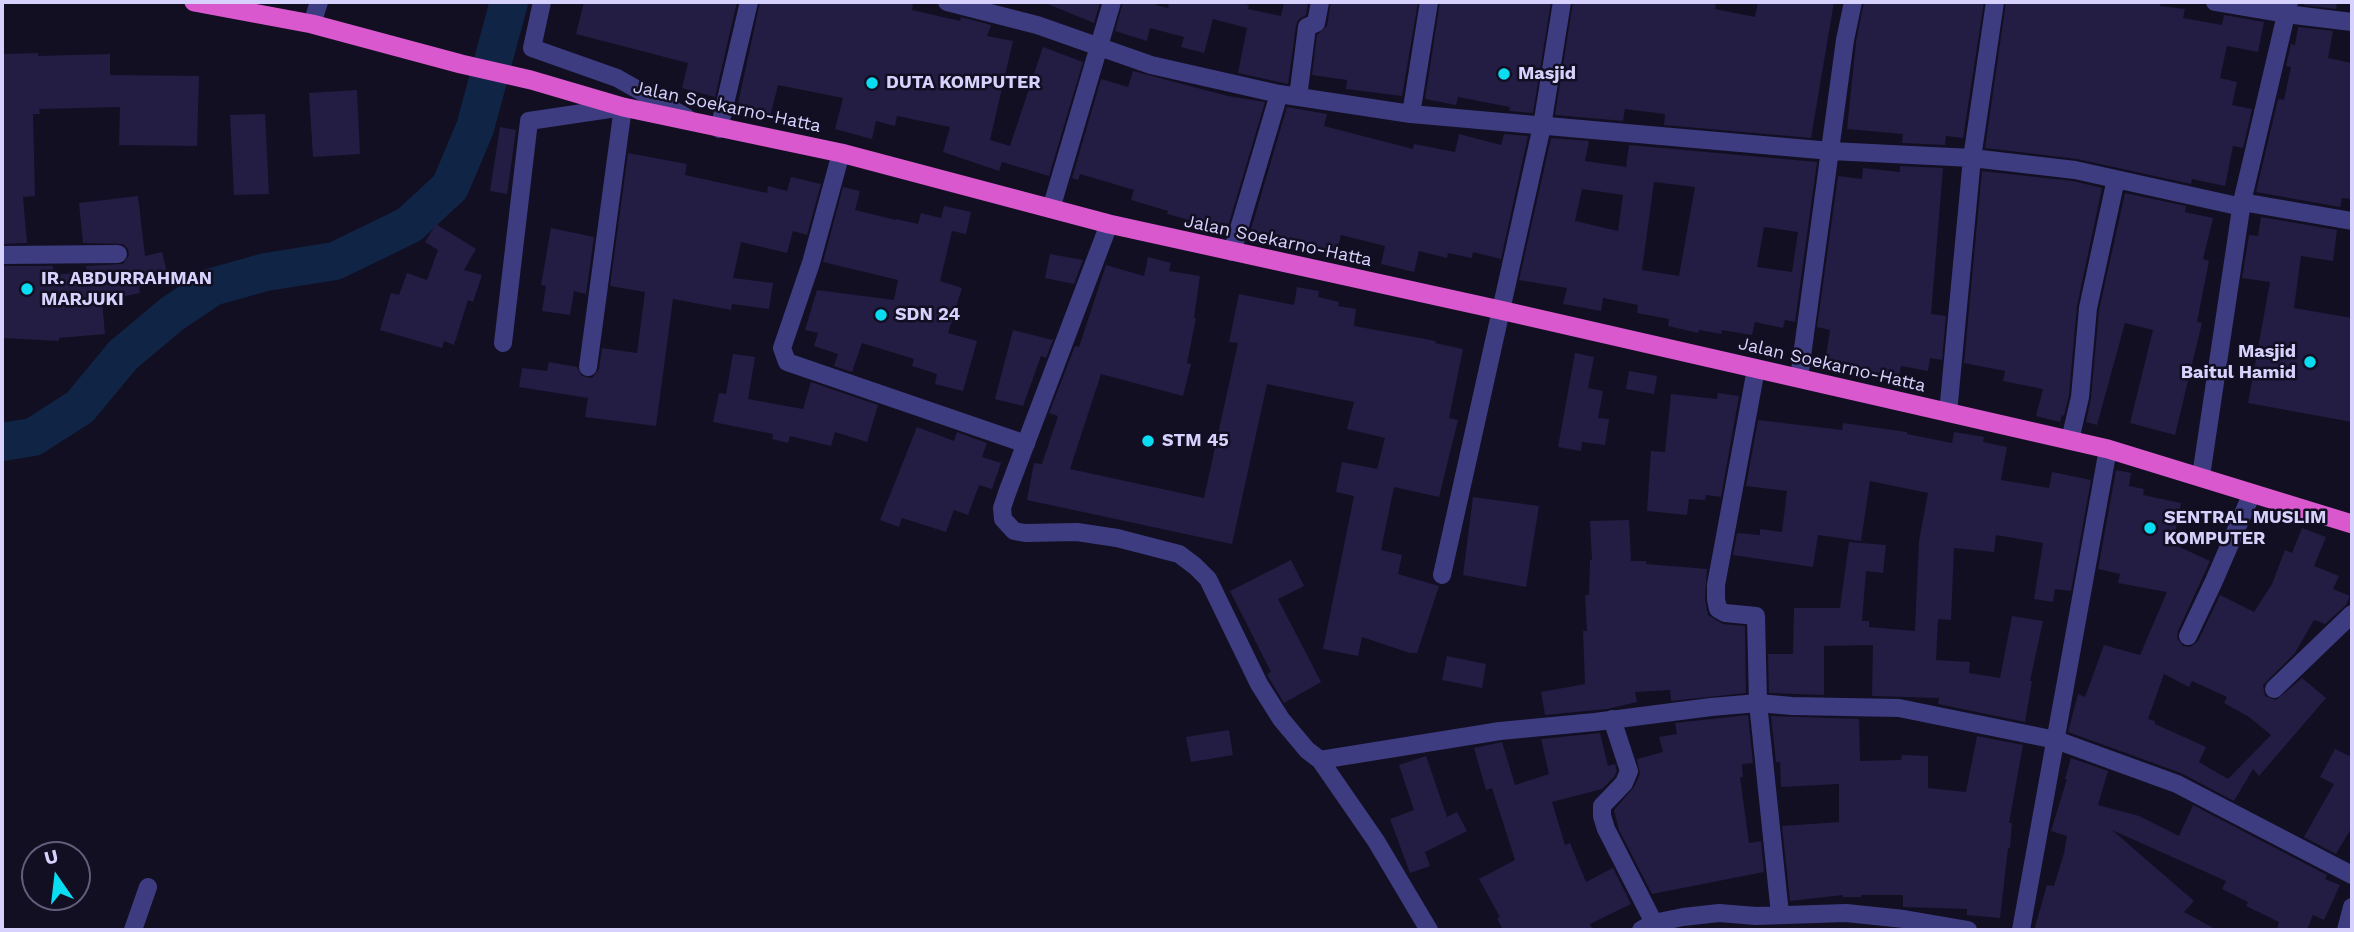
<!DOCTYPE html>
<style>
body{margin:0}
#map{position:relative;width:2354px;height:932px;overflow:hidden;background:#120f23;font-family:"Work Sans",sans-serif}
canvas{display:block}
.frame{position:absolute;inset:0;border:4px solid #d7d2fd;pointer-events:none}
.north{position:absolute;left:21px;top:841px;width:70px;height:70px;box-sizing:border-box;background:#120f23;border:2px solid #615d7a;border-radius:50%;rotate:346deg;font-size:19px;font-weight:700;line-height:28px;text-align:center;color:#d7d2fd}
.north::after{content:'';display:block;margin:auto;width:24px;height:32px;background:#0adcf2;clip-path:polygon(50% 0,100% 100%,50% 72%,0 100%)}
</style>
<div id="map">
<canvas width="2354" height="932"></canvas>
<div class="frame"></div>
<div class="north">U</div>
</div>
<script>
const context = document.querySelector('canvas').getContext('2d');
context.lineJoin = 'round';
function shape(rows) {
  const path = new Path2D();
  for (const r of rows) {
    path.moveTo(r[0], r[1]);
    for (let i = 2; i < r.length; i += 2) path.lineTo(r[i], r[i + 1]);
  }
  return path;
}
function stroke(path, color, width, dash) {
  context.strokeStyle = color;
  context.lineWidth = width;
  context.lineCap = dash ? 'butt' : 'round';
  context.setLineDash(dash || []);
  context.stroke(path);
}
function paint(path, color) {
  context.fillStyle = color;
  context.fill(path, 'evenodd');
}
function write(font, color, halo, rows, align = 'center') {
  context.font = font + ' "Work Sans",sans-serif';
  context.lineWidth = 5;
  context.setLineDash([]);
  context.textBaseline = 'middle';
  context.strokeStyle = halo;
  context.fillStyle = color;
  for (const [text, x, y, turn = 0] of rows) {
    context.save();
    context.translate(x, y);
    context.rotate((+turn || 0) * Math.PI / 180);
    context.textAlign = isNaN(turn) ? turn : align;
    if (halo) context.strokeText(text, 0, 0);
    context.fillText(text, 0, 0);
    context.restore();
  }
}
const river = shape([
 [2,442,33,437,80,407,123,355,172,314,212,287,266,272,335,261,409,225,450,187,475,128,509,2]
]);
const building = shape([
 [584,2,737,2,715,97,682,88,688,63,576,34],
 [760,2,904,2,913,4,912,10,960,21,961,17,991,25,987,36,1013,41,990,140,1010,146,1043,47,1083,62,1049,176,1002,162,999,171,943,152,950,127,897,116,895,126,876,121,872,139,835,129,843,98,778,85,770,117,737,108],
 [1043,2,1100,2,1094,23],
 [1123,2,1157,2,1156,5,1168,8,1169,2,1238,2,1249,5,1248,9,1281,16,1284,2,1308,2,1306,15,1298,20,1296,26,1288,84,1238,73,1247,28,1213,19,1204,53,1181,47,1184,37,1150,28,1147,41,1115,31],
 [1331,2,1418,2,1402,96,1346,89,1347,80,1312,75,1317,35,1327,26],
 [1440,2,1551,2,1533,113,1509,111,1510,107,1458,97,1456,105,1425,99],
 [1573,2,1716,2,1715,9,1755,17,1758,2,1834,2,1811,138,1664,125,1665,114,1625,109,1623,121,1555,115],
 [1864,2,1984,2,1963,138,1946,136,1945,145,1902,143,1903,134,1847,129,1856,42],
 [2006,2,2160,2,2160,6,2185,9,2183,18,2222,25,2224,15,2264,22,2258,52,2227,46,2220,78,2237,82,2232,105,2252,109,2243,148,2233,146,2225,186,2192,179,2191,184,2077,159,1985,148],
 [2305,2,2337,2,2336,9,2304,5],
 [2298,27,2333,31,2328,58,2352,63,2352,199,2342,198,2340,207,2256,192,2278,99,2284,100,2291,67,2286,66,2291,44,2295,45],
 [38,53,38,56,110,54,110,75,199,76,197,146,119,145,120,107,39,109,40,114,33,114,35,196,23,197,27,243,2,244,2,54],
 [1133,71,1228,96,1265,102,1227,230,1167,214,1168,211,1131,200,1134,190,1080,174,1078,180,1072,178,1101,79,1128,87],
 [357,90,360,154,313,157,309,93],
 [1287,107,1327,114,1324,126,1413,149,1414,144,1455,152,1459,134,1501,145,1504,134,1528,136,1501,259,1473,252,1472,258,1448,253,1447,258,1419,251,1414,272,1381,264,1385,246,1341,235,1337,252,1263,232,1261,239,1249,236],
 [265,114,269,194,234,195,230,115],
 [500,127,516,130,507,194,490,191],
 [1551,138,1589,141,1585,161,1626,167,1629,145,1817,162,1795,322,1785,320,1783,328,1755,322,1752,335,1722,330,1721,334,1699,330,1698,333,1668,326,1669,319,1637,313,1638,305,1603,298,1601,311,1563,304,1567,288,1519,280],
 [1654,182,1695,187,1679,276,1642,270],
 [1582,189,1623,195,1618,231,1575,221],
 [1764,227,1798,232,1792,272,1757,267],
 [628,153,687,164,685,175,767,193,768,186,787,191,791,177,821,184,807,235,793,231,787,253,741,242,733,278,773,283,769,309,732,304,731,310,673,299,656,426,585,417,588,398,519,387,522,368,547,371,549,362,577,367,582,376,592,378,599,369,602,348,637,353,645,292,610,286],
 [1900,166,1943,168,1931,314,1946,316,1942,360,1930,358,1928,371,1901,366,1899,377,1825,363,1830,330,1817,327,1838,176,1862,179,1863,168,1900,172],
 [1982,171,2073,181,2102,188,2077,306,2069,395,2064,416,2062,415,2060,422,2036,416,2043,389,2003,381,2005,371,1964,363],
 [843,187,860,191,855,210,896,220,896,219,918,224,921,213,941,218,944,206,971,212,966,234,952,231,940,281,962,288,948,333,977,341,963,391,935,384,937,374,912,366,914,359,862,343,852,372,834,366,838,354,814,346,818,333,805,330,817,290,894,300,898,280,823,262],
 [2125,193,2186,206,2185,212,2213,218,2203,259,2209,261,2197,322,2202,323,2175,435,2130,423,2153,330,2125,323,2097,425,2086,422,2091,398,2099,310],
 [138,196,145,256,162,252,169,281,139,287,140,293,102,301,105,334,59,338,59,341,2,338,2,274,4,274,4,266,53,266,53,275,87,272,86,266,123,264,129,255,128,249,123,244,83,243,79,203],
 [2261,217,2337,230,2333,261,2301,256,2294,308,2352,318,2352,422,2248,403,2270,282,2242,278,2249,235,2258,236],
 [436,224,476,249,464,270,482,275,473,302,468,300,454,345,444,341,442,348,380,330,391,293,399,295,407,273,427,280,438,250,425,242],
 [551,228,594,237,586,294,574,291,570,315,542,311,546,286,541,285],
 [1050,254,1083,260,1074,284,1045,278],
 [1148,257,1171,263,1169,271,1200,276,1194,318,1196,318,1187,363,1191,364,1183,396,1101,374,1070,469,1204,498,1238,343,1229,342,1239,294,1294,305,1297,287,1319,291,1318,297,1339,302,1338,306,1356,309,1354,326,1436,341,1435,343,1463,349,1449,418,1458,420,1439,497,1394,487,1381,550,1402,555,1398,574,1439,586,1417,653,1410,653,1362,637,1358,656,1323,649,1354,496,1336,492,1342,462,1377,469,1385,438,1347,429,1354,402,1267,384,1232,544,1027,500,1034,463,1042,464,1058,416,1049,413,1075,346,1079,347,1106,265,1144,276],
 [1013,330,1053,340,1046,358,1041,356,1023,406,995,399],
 [1575,353,1594,357,1588,388,1603,391,1598,418,1609,419,1605,445,1582,442,1581,451,1558,447],
 [733,354,755,357,748,399,803,409,811,382,878,405,867,442,835,432,831,446,790,436,788,443,772,439,773,434,713,422,719,393,726,394],
 [1629,371,1657,376,1654,394,1626,389],
 [1718,393,1739,396,1721,497,1706,495,1705,500,1689,499,1687,515,1647,511,1651,451,1665,452,1671,394,1717,399],
 [1758,420,1842,430,1843,423,1907,432,1907,434,1952,443,1954,432,1984,437,1983,442,2007,447,2001,480,2049,488,2052,472,2091,480,2071,591,2055,589,2053,602,2034,599,2043,543,1996,535,1994,552,1954,548,1951,620,1938,619,1936,660,1970,662,1969,673,2000,678,2012,616,2043,621,2030,681,2032,681,2025,722,1938,704,1939,698,1872,696,1873,645,1824,646,1824,695,1769,693,1768,654,1793,654,1794,608,1840,608,1849,542,1886,545,1883,573,1866,571,1862,621,1869,621,1869,627,1915,631,1919,541,1928,493,1870,481,1861,541,1818,535,1813,567,1733,555,1737,533,1760,535,1760,529,1782,532,1787,491,1746,486],
 [917,427,954,441,957,432,987,443,982,457,1001,463,992,489,979,485,968,515,954,510,946,532,902,518,899,527,880,520],
 [2116,470,2131,473,2129,486,2144,489,2143,495,2181,503,2173,544,2210,561,2178,631,2177,638,2183,646,2190,647,2198,641,2220,595,2254,612,2272,584,2285,550,2292,553,2302,528,2326,537,2314,566,2339,576,2333,589,2350,596,2346,605,2325,624,2314,620,2295,653,2263,685,2265,696,2276,700,2302,678,2326,698,2259,776,2253,769,2234,801,2181,773,2068,732,2078,694,2085,697,2104,645,2140,655,2167,592,2118,583,2120,574,2098,569],
 [2164,674,2189,687,2192,681,2227,697,2224,703,2249,717,2271,735,2228,779,2199,762,2206,747,2155,724,2155,721,2148,719],
 [1473,497,1539,506,1526,587,1463,575],
 [1629,520,1631,561,1646,561,1646,564,1707,569,1705,599,1708,615,1723,624,1745,626,1746,693,1671,701,1670,690,1635,692,1637,702,1607,709,1545,715,1541,692,1585,684,1583,631,1587,631,1585,595,1589,595,1590,560,1592,560,1590,521],
 [1291,560,1304,586,1278,599,1321,682,1284,703,1269,678,1267,674,1271,672,1230,591],
 [1447,656,1486,664,1482,688,1442,680],
 [1748,715,1753,763,1742,764,1743,777,1740,777,1749,843,1761,841,1764,872,1652,894,1619,830,1614,810,1634,787,1640,774,1637,759,1663,752,1659,737,1677,734,1675,723],
 [1771,716,1859,719,1860,761,1901,760,1902,755,1928,756,1928,788,1966,792,1977,736,2023,745,2009,823,2012,823,2010,848,2008,848,2000,918,1967,915,1967,909,1903,907,1903,895,1861,895,1861,897,1843,897,1843,895,1790,901,1782,826,1839,822,1839,784,1781,787,1780,762,1776,762],
 [1229,730,1233,755,1191,762,1186,737],
 [1600,733,1608,766,1615,764,1617,771,1614,777,1602,789,1552,802,1565,845,1570,843,1586,882,1613,868,1631,904,1590,924,1593,930,1503,930,1497,918,1500,917,1479,879,1515,860,1492,788,1486,790,1474,748,1502,742,1515,785,1549,774,1541,739],
 [2335,749,2349,756,2352,751,2352,827,2336,854,2304,837,2334,784,2320,777],
 [1426,756,1447,817,1457,812,1467,831,1425,852,1430,866,1410,873,1390,819,1414,810,1399,765],
 [2071,758,2108,771,2098,805,2139,816,2179,836,2193,805,2327,875,2325,879,2340,885,2324,920,2313,915,2307,930,2277,930,2279,922,2246,906,2248,902,2222,889,2226,881,2112,830,2194,901,2184,912,2217,930,2034,930,2047,885,2054,886,2064,853,2067,836,2051,831,2067,779,2065,779]
]);
const minor = shape([
 [542,2,532,48,617,78,686,117],
 [947,2,1037,25,1151,65,1279,94,1411,114,1831,151,1972,158,2075,170,2242,207],
 [2215,2,2286,14,2352,22],
 [1298,97,1307,27,1316,23,1320,2],
 [1411,114,1429,2],
 [719,129,749,2],
 [841,153,811,263,782,348,787,362,1026,444],
 [2242,202,2352,221],
 [1051,209,1112,2],
 [1109,224,1007,493,1002,508,1003,519,1014,531,1025,533,1077,532,1117,538,1179,554,1195,566,1208,579,1259,684,1281,719,1307,750,1320,760,1376,841,1429,930],
 [1232,252,1279,94],
 [2,255,118,254],
 [503,343,529,121,623,107,588,367],
 [1756,369,1716,585,1716,599,1718,609,1725,613,1756,616,1758,703,1780,914],
 [1799,378,1845,40,1853,2],
 [1948,413,1972,158,1995,2],
 [2070,440,2080,397,2088,308,2116,179],
 [1442,575,1542,126,1562,2],
 [2188,636,2214,581,2252,493],
 [2274,689,2352,614],
 [1612,719,1629,771,1624,783,1602,806,1602,816,1606,829,1654,923],
 [1320,760,1500,731,1595,722,1711,707,1758,703,1792,706,1899,708,2056,740,2177,784,2352,875],
 [133,930,148,887],
 [1641,930,1654,923,1683,917,1719,913,1756,916,1846,913,1904,919,1968,930],
 [2021,930,2108,449]
]);
const tertiary = shape([
 [312,24,319,2],
 [2201,476,2242,202,2289,2],
 [2346,930,2352,907]
]);
const trunk = shape([
 [194,2,312,24,461,64,531,80,623,107,841,153,1109,224,1500,310,2108,449,2352,524]
]);
const markers = [
 [1504,74,7,"#0adcf2"],
 [872,83,7,"#0adcf2"],
 [27,289,7,"#0adcf2"],
 [881,315,7,"#0adcf2"],
 [2310,362,7,"#0adcf2"],
 [1148,441,7,"#0adcf2"],
 [2150,528,7,"#0adcf2"]
];
const poiNames = [
 ["Masjid",1518,74],
 ["DUTA KOMPUTER",886,83],
 ["IR. ABDURRAHMAN",41,279],
 ["MARJUKI",41,300],
 ["SDN 24",895,315],
 ["Masjid",2296,352,"right"],
 ["Baitul Hamid",2296,373,"right"],
 ["STM 45",1162,441],
 ["SENTRAL MUSLIM",2164,518],
 ["KOMPUTER",2164,539]
];
const streetNames = [
 ["Jalan Soekarno-Hatta",727,107,12],
 ["Jalan Soekarno-Hatta",1278,241,12],
 ["Jalan Soekarno-Hatta",1832,365,13]
];
stroke(river, '#102546', 38);
paint(building, '#231c43');
stroke(minor, '#3e3c80', 18);
stroke(tertiary, '#3e3c80', 18);
stroke(trunk, '#da58ce', 19);
for (const [x, y, r, color] of markers) {
  const dot = new Path2D();
  dot.arc(x, y, r, 0, 2 * Math.PI);
  context.fillStyle = color;
  context.fill(dot);
  stroke(dot, '#120f23', 2.5);
}
write('bold 18px', '#d7d2fd', '#120f23', poiNames, 'left');
write('18px', '#d7d2fd', '#120f23', streetNames);
</script>
